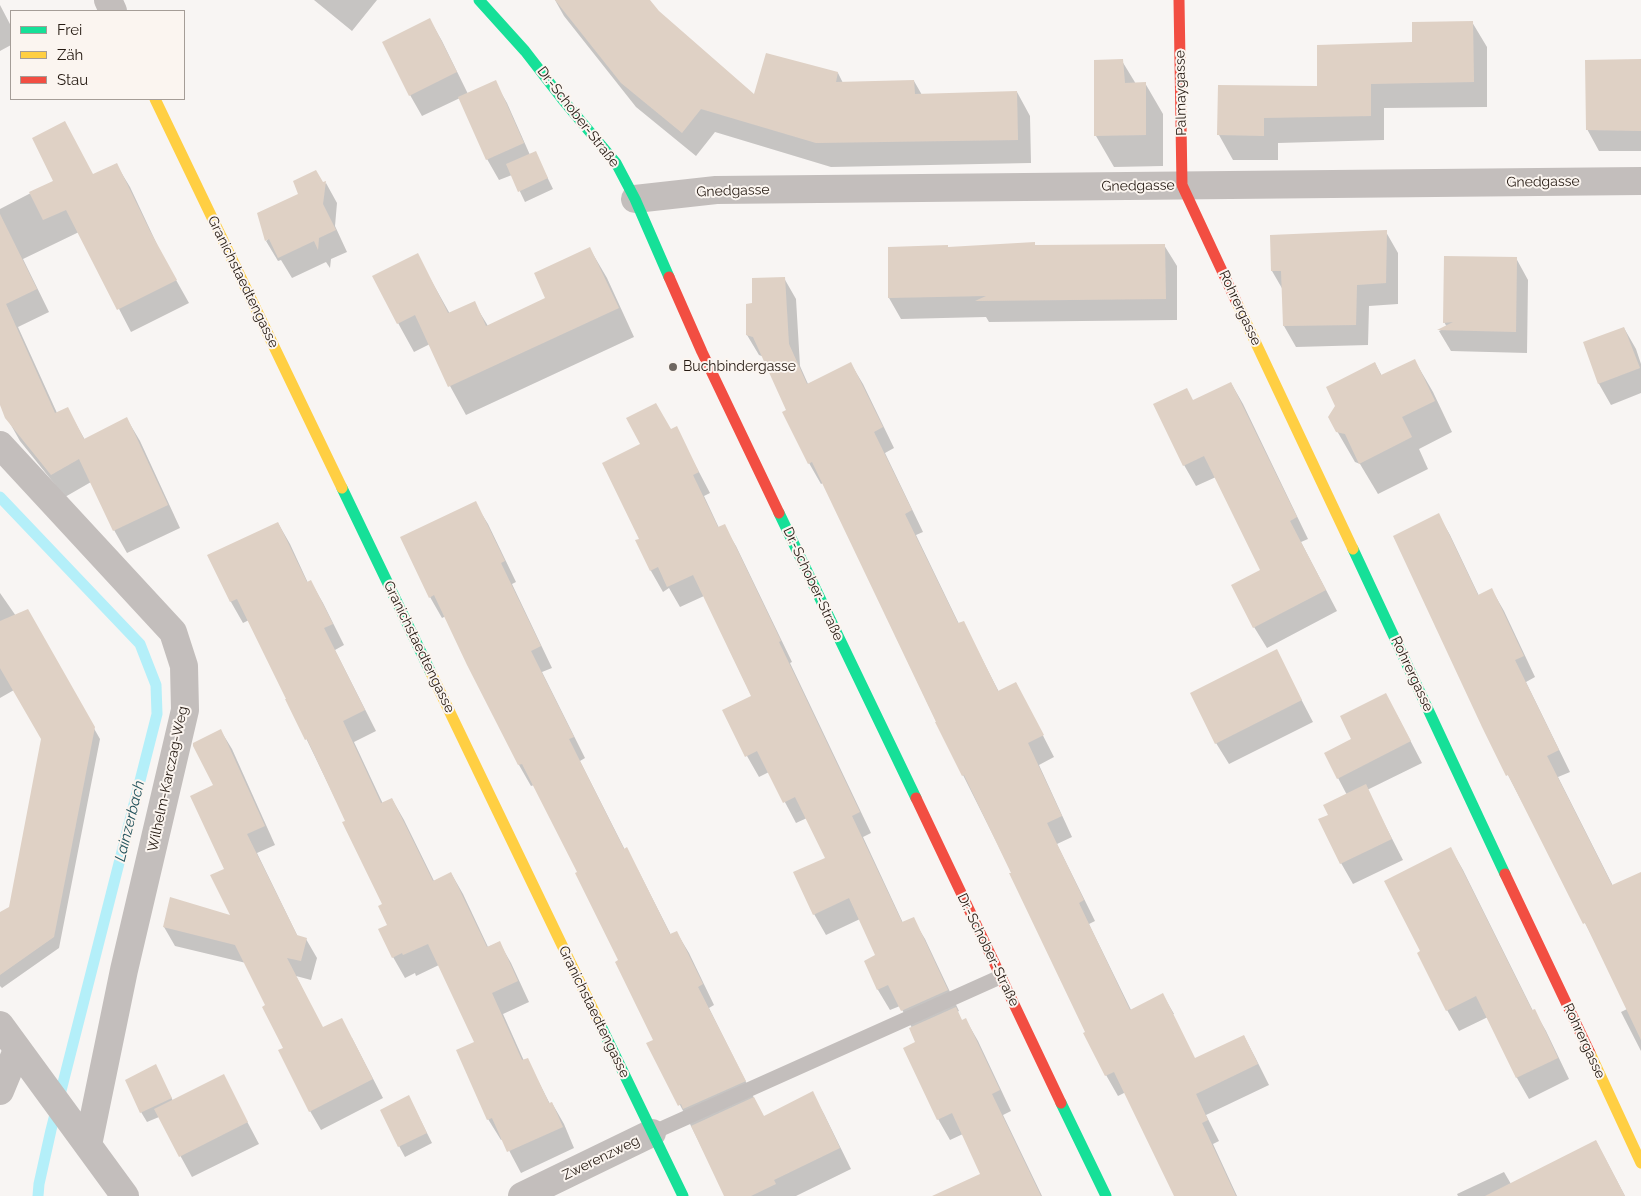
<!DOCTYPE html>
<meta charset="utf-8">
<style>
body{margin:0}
#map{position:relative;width:1641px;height:1196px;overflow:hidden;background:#f8f5f3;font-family:Raleway,sans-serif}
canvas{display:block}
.legend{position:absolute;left:10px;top:10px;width:175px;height:90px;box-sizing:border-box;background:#fbf5f0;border:1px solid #a59d97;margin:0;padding:6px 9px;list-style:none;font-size:15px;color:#251a12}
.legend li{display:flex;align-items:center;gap:10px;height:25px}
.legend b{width:25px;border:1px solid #a59d97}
</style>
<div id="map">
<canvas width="1641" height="1196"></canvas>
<ul class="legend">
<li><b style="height:6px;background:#16e098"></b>Frei</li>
<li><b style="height:6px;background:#ffcf43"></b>Zäh</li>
<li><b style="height:6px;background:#f24e42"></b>Stau</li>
</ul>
</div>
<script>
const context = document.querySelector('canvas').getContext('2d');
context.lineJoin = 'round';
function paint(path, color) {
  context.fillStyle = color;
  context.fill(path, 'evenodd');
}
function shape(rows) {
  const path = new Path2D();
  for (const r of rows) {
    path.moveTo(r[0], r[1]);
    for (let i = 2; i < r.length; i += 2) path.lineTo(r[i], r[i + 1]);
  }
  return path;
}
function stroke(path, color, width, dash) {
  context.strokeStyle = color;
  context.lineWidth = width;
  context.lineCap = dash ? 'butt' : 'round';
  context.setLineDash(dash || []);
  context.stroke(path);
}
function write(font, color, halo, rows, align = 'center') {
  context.font = font + ' Raleway,sans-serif';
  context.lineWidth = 4;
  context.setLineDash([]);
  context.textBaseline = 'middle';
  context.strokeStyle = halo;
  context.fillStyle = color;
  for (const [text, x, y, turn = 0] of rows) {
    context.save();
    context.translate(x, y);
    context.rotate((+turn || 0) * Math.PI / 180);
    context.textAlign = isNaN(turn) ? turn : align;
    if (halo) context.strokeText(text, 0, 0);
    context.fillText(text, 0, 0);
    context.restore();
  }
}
const shadow = shape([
 [314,0,377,0,352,31],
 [555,0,649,0,659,12,754,96,838,73,843,83,914,81,922,95,1017,92,1030,116,1031,163,831,167,715,132,696,156,636,107,564,16],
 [0,5,11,26,11,45,0,51],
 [430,20,442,41,468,94,495,82,507,103,530,155,535,152,553,189,525,202,512,175,499,180,487,159,460,98,422,116,410,95],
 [1472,22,1487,47,1487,107,1384,108,1384,140,1278,143,1278,160,1233,160,1219,135,1219,86,1319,87,1413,43],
 [1641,60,1641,151,1599,151,1587,129],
 [1122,61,1136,84,1145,83,1163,114,1163,166,1114,167,1096,136],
 [116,164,130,187,162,255,189,303,131,332,79,232,23,259,49,312,18,327,57,413,67,408,85,440,127,419,140,441,180,528,127,553,114,530,91,482,65,497,20,441,7,418,0,401,0,209,54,181,93,175],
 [326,183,337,203,335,226,347,252,331,259,330,268,326,262,292,278,281,260,278,261,266,241],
 [1386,232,1398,253,1398,304,1369,306,1368,345,1296,347,1284,326,1283,290,1272,271,1271,237],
 [1034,243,1036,247,1164,245,1177,266,1177,320,989,322,986,317,901,319,889,298,949,248],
 [590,249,607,278,634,337,466,415,450,386,430,344,414,352,398,323,417,255,450,314,474,303,488,326,547,299],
 [1516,258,1528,280,1527,353,1451,351,1439,331,1447,327,1444,322],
 [784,278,796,299,800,366,808,384,851,364,863,384,894,448,885,453,923,532,916,535,959,624,963,622,999,692,1016,683,1054,757,1039,765,1072,837,1057,844,1095,921,1089,924,1131,1010,1163,995,1174,1014,1172,1014,1197,1064,1244,1036,1255,1057,1269,1085,1206,1115,1219,1141,1213,1144,1237,1196,1176,1196,1126,1092,1118,1096,1106,1075,1012,873,937,723,823,483,821,484,809,463,764,357,759,355,747,335,753,305],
 [1624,328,1636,349,1641,364,1641,393,1611,405,1599,384,1585,342],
 [1415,361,1433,392,1452,432,1419,449,1428,469,1378,494,1360,464,1355,462,1337,431,1337,406,1375,363,1382,376],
 [1231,383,1243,404,1308,539,1301,542,1337,611,1267,648,1254,627,1262,570,1216,477,1196,486,1184,465,1193,401],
 [676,428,710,493,704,496,719,528,724,526,736,546,792,662,790,663,871,833,863,837,903,923,913,919,925,939,959,1011,957,1012,962,1021,966,1020,978,1041,1011,1111,1003,1115,1042,1196,991,1196,963,1134,950,1140,938,1119,912,1028,900,1006,890,1010,878,990,865,961,877,956,860,919,826,935,814,914,826,858,807,818,796,823,769,772,759,777,747,756,752,697,704,596,680,607,669,588,663,592,651,571,637,541,641,539,671,430],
 [475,503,488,524,516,582,512,584,552,668,542,672,585,758,580,761,625,850,638,870,671,935,677,933,689,953,714,1005,709,1008,756,1102,764,1117,812,1093,824,1114,851,1169,796,1196,726,1196,691,1126,648,1044,655,1040,620,961,579,873,534,785,531,786,519,765,468,665,446,616,442,618,430,597],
 [1438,514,1450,535,1479,596,1492,590,1504,611,1535,677,1526,682,1570,772,1558,777,1613,886,1641,880,1641,1051,1621,1012,1627,1009,1596,944,1508,775],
 [278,523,290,544,308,583,311,582,323,603,344,645,335,650,376,731,354,742,383,804,392,799,404,820,434,881,451,873,463,894,488,947,499,942,511,963,529,1002,503,1014,524,1061,527,1059,550,1104,552,1103,564,1124,574,1148,521,1173,503,1139,501,1140,488,1119,475,1042,439,965,416,976,415,973,405,978,393,957,389,925,384,905,346,821,249,620,243,623,231,602,209,556],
 [0,593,16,616,27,611,100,739,59,948,2,988,0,986,0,958,42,739,14,690,0,698],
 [1276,651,1313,722,1229,764,1216,743],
 [1397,715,1422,763,1367,790,1403,860,1353,884,1341,863,1329,815,1347,795,1338,778],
 [221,731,232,749,275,845,257,853,298,937,306,939,317,958,311,980,296,976,323,1029,352,1038,383,1098,321,1130,310,1111,267,1006,246,963,175,946,164,927,232,917,215,786],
 [1451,849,1463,870,1533,1011,1534,1010,1546,1031,1569,1079,1529,1099,1517,1078,1488,1017,1459,1031,1447,1010,1422,952],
 [156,1066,173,1101,223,1076,259,1144,192,1177,159,1117,147,1122,141,1112],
 [414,1107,432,1143,405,1157,399,1146],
 [1596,1141,1625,1196,1458,1196,1457,1194,1504,1172,1511,1184]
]);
const stream = shape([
 [0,497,140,644,156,685,157,714,51,1130,39,1184,38,1196]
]);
const building = shape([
 [555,0,650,0,659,11,754,94,766,53,838,72,836,82,914,80,915,94,1017,91,1018,140,816,143,701,109,682,133,621,83],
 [430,18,457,72,409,96,382,42],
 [1473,21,1474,82,1371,84,1371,116,1264,118,1264,136,1217,135,1218,85,1317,86,1317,45,1412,42,1412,22],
 [1123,59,1125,83,1146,82,1146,135,1094,136,1094,60],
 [1641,59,1641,131,1586,130,1585,60],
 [496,80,524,143,486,160,458,97],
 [65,121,93,174,117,163,150,231,177,280,117,310,66,210,43,220,29,192,53,181,32,138],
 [536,151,548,178,518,192,506,164],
 [316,170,323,182,326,181,323,204,336,230,319,238,318,250,314,241,278,258,269,239,265,241,257,213,298,194,293,181],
 [0,214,37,289,6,304,55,413,68,407,84,439,127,417,168,505,113,531,79,459,51,475,5,418,0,405],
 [1387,230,1386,283,1357,285,1356,325,1283,326,1281,271,1271,271,1270,235],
 [1035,242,1035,245,1165,244,1166,299,975,301,986,296,888,298,888,247,948,245,948,247],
 [590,247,619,308,448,387,415,315,397,324,372,276,418,253,448,313,475,301,486,326,545,298,534,273],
 [1444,256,1517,257,1516,332,1437,330,1453,322,1443,323],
 [785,277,789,344,807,384,851,362,883,427,874,432,912,510,905,514,958,623,964,621,998,691,1016,682,1044,735,1028,743,1062,816,1047,823,1084,900,1079,903,1130,1010,1163,993,1195,1058,1244,1035,1258,1064,1196,1094,1208,1120,1202,1123,1236,1196,1174,1196,1114,1072,1105,1076,1083,1033,1085,1032,1009,873,1011,873,964,775,962,776,935,722,936,722,812,462,808,464,782,412,786,410,753,337,746,335,746,304,752,303,752,278],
 [1624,327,1640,368,1598,384,1583,342],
 [1415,359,1435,401,1402,417,1412,437,1359,464,1345,434,1336,432,1328,417,1335,406,1326,387,1375,362,1381,375],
 [1231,382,1297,517,1290,521,1326,590,1253,628,1231,585,1260,570,1204,456,1183,466,1153,404,1187,388,1193,400],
 [656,403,671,429,677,426,699,472,693,475,718,527,725,524,781,641,779,642,860,812,852,816,902,922,914,917,948,990,901,1011,888,985,877,990,864,961,875,955,849,898,813,915,793,872,825,858,795,797,783,803,757,751,745,757,722,710,751,696,693,575,667,587,658,567,650,571,635,540,639,539,602,463,640,444,626,418],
 [476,501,505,561,501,563,541,646,531,651,574,737,569,739,624,849,627,847,670,934,677,931,703,984,698,987,746,1081,683,1109,681,1104,678,1106,646,1043,653,1040,615,962,618,960,575,873,577,872,522,764,518,765,467,665,434,595,429,598,400,537],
 [1439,513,1478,595,1492,588,1524,656,1515,660,1559,750,1547,756,1612,885,1641,872,1641,1040,1585,923,1583,924,1508,775,1506,776,1482,727,1393,536],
 [278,522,307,582,311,580,333,624,324,628,365,710,343,721,381,803,392,798,433,881,451,872,487,947,500,941,518,981,492,993,522,1060,528,1058,549,1103,552,1102,563,1127,507,1152,492,1118,487,1120,456,1050,474,1042,428,944,403,955,402,953,392,958,378,929,387,925,378,906,382,904,342,822,345,821,307,739,305,740,285,699,286,699,237,599,230,602,207,555],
 [28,609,95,727,54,937,0,975,0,912,9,907,41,739,0,668,0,621],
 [1277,649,1302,700,1215,744,1190,693],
 [1386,693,1411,741,1337,779,1324,753,1351,739,1340,716],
 [221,729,265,826,247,834,297,935,307,938,301,961,287,958,323,1027,342,1018,373,1079,309,1112,278,1050,283,1048,262,1007,265,1005,235,945,163,927,170,897,230,915,210,875,224,869,190,796,213,785,193,746,193,743],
 [1366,784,1392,839,1340,864,1318,819,1328,815,1323,805],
 [1451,847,1532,1010,1535,1009,1558,1058,1516,1078,1476,996,1446,1011,1417,953,1420,951,1384,881],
 [956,1007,962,1020,966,1018,1000,1090,992,1094,1041,1196,932,1196,980,1174,952,1113,937,1120,903,1048,915,1042,909,1028],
 [156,1064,172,1098,140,1113,125,1080],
 [224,1074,248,1122,179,1157,154,1109],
 [813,1091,840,1148,774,1180,776,1184,751,1196,724,1196,691,1126,754,1097,764,1116],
 [409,1095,427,1133,398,1147,380,1110],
 [1596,1140,1625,1196,1485,1196]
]);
const lane = shape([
 [652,1133,1000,977]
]);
const street = shape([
 [108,0,113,11],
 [635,199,716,190,1641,181],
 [0,445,173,632,184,666,185,710,124,970,88,1145],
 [0,1025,125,1196],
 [0,1091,17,1050],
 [522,1196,652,1133]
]);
const fast = shape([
 [479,0,525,51,563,100,616,163,635,199,669,277],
 [342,488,431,673],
 [779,513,916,798],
 [1353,549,1505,874],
 [599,1022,683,1196],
 [1061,1103,1106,1196]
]);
const slow = shape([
 [155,99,342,488],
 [1237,303,1353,549],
 [431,673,599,1022],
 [1590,1053,1641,1163]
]);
const jam = shape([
 [1179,0,1182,185,1237,303],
 [669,277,702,352,779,513],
 [916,798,1061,1103],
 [1505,874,1590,1053]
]);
const markers = [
 [673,367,5,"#6f6761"]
];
const streetNames = [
 ["Palmaygasse",1181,93,-91],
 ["Dr.-Schober-Straße",578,117,52],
 ["Gnedgasse",1543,182,-1],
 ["Gnedgasse",1138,186,-1],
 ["Gnedgasse",733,191,-2],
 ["Granichstaedtengasse",243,282,64],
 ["Rohrergasse",1240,308,65],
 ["Dr.-Schober-Straße",813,584,65],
 ["Granichstaedtengasse",419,647,64],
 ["Rohrergasse",1412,674,65],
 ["Wilhelm-Karczag-Weg",168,779,-78],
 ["Dr.-Schober-Straße",988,950,64],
 ["Granichstaedtengasse",594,1012,64],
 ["Rohrergasse",1584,1041,65],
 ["Zwerenzweg",601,1158,-26]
];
const poiNames = [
 ["Buchbindergasse",683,367]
];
const waterNames = [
 ["Lainzerbach",130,821,-76]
];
paint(shadow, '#0003');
stroke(stream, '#b4eff9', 11);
paint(building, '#dfd1c5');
stroke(lane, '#c3bebc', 15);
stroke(street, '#c3bebc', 28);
stroke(fast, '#16e098', 11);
stroke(slow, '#ffcf43', 11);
stroke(jam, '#f24e42', 11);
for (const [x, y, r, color] of markers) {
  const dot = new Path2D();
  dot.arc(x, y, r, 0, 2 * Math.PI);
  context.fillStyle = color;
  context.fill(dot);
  stroke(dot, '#fbf5f0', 2);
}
write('14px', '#251a12', '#fbf5f0', streetNames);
write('14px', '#251a12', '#fbf5f0', poiNames, 'left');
write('italic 15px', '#22535c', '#fbf5f0', waterNames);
</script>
